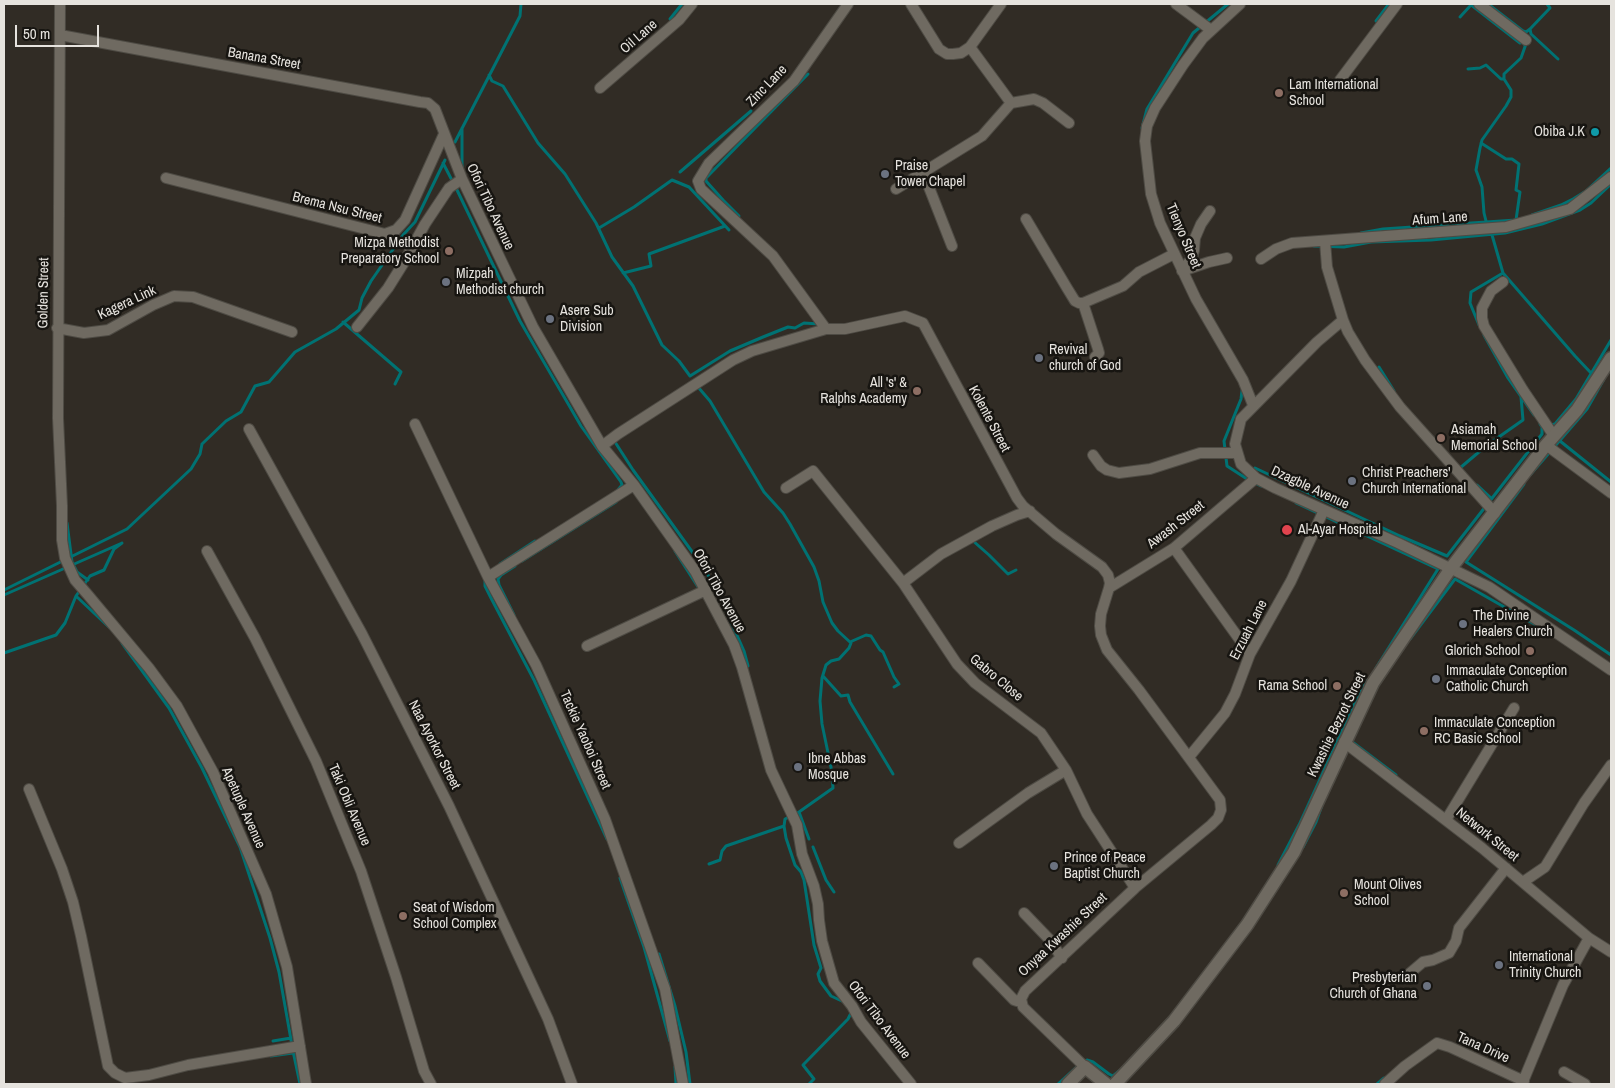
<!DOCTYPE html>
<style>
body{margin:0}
#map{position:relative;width:1615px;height:1088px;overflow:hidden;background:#312c25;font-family:"Archivo Narrow",sans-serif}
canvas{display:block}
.frame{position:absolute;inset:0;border:5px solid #e6e3de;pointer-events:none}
.scale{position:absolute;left:15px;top:25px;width:84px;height:22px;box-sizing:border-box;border:2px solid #e6e3de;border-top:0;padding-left:6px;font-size:15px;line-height:18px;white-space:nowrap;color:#e6e3de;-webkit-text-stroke:4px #171511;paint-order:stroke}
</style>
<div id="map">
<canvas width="1615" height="1088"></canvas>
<div class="frame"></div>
<div class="scale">50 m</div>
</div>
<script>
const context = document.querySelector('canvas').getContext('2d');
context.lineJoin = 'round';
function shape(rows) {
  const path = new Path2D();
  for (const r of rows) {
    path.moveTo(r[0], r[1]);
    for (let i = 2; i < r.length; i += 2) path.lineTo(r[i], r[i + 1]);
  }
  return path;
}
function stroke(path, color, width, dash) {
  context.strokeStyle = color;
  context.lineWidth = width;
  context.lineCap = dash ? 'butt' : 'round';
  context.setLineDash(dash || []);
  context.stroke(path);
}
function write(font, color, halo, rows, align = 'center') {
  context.font = font + ' "Archivo Narrow",sans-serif';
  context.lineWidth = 5;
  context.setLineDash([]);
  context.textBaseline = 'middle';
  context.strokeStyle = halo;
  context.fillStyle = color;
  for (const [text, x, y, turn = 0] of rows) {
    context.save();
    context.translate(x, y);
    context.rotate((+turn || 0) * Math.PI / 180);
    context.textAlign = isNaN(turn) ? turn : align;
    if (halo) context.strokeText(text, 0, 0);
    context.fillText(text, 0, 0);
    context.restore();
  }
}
const stream = shape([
 [1470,4,1520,43,1523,42,1524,44],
 [1488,4,1523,31,1526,32,1530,29,1531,34,1558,59],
 [1460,17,1471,5],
 [670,19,682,4],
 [1376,21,1389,4],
 [1530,29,1550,8,1547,4],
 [1468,69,1480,68,1486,65,1501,79,1504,79,1511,90,1511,97,1506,106,1482,140,1480,148,1476,170,1482,187,1484,213,1486,221],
 [489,75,492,81,503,86,538,143,565,174,596,223,612,257,633,286,662,345,679,361,690,376,730,351,763,337,788,327,795,328,804,323,819,324],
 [1504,79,1504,74,1521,58,1527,41],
 [1142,128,1147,109,1193,33,1228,4],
 [455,142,520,16,521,4],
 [1481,143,1506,159,1512,159,1519,164,1516,190,1520,192,1516,220],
 [443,163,457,190,520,321,581,426,621,482,622,485,617,491],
 [462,168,462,128],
 [680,172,751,111],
 [1532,215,1561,205,1573,199,1586,191,1611,168],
 [739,216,723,200,706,181,706,178,808,74],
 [599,228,634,207,672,180,689,187,729,230],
 [1361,233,1383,229,1516,220],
 [1314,246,1344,247,1371,242,1431,240,1505,233,1542,224,1580,210,1591,203,1611,184],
 [623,273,651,266,649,254,725,226],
 [1503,273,1575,356,1591,373],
 [343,322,401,372,395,384],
 [1479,325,1470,303,1471,292,1503,273,1492,235],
 [1484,335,1508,378,1534,415],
 [1379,367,1394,391],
 [698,387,710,401,764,492,783,513,790,524,814,567,819,581,823,602,832,623,838,631,851,643,849,648,839,659,831,661,826,665,822,678,820,701,822,724,832,772,833,788,799,812,785,819,784,826,786,838,795,865,801,872,804,880,814,945,821,968,818,974,820,981,831,996,844,1002],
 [1242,391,1241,399,1224,441,1227,466,1247,479,1261,486],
 [1550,425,1555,424,1576,399,1611,340],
 [617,439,615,442,633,470,693,553,714,584,744,651,748,666],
 [1560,441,1611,482],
 [1255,468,1400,536,1447,556,1542,434,1542,427,1540,424],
 [1460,468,1486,446,1523,420,1521,397],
 [1530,475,1587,409,1604,379],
 [1524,484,1466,562,1574,630,1611,655],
 [1477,485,1491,498],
 [1296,503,1438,569,1376,668],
 [67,523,72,562,77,572,88,580],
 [972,540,989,555,1008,574,1016,570],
 [675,551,700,590],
 [522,561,616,502],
 [500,564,535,541],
 [485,580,485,586,491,598,534,680,607,839],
 [4,590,127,529,191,469,200,454,202,444,226,421,241,412,255,386,269,382,295,352,336,329,359,310,362,298,371,281,403,235,415,222,445,160],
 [4,595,122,543,114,549,104,570,90,576,76,596,65,623,56,635,4,653],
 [76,596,112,630],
 [514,615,499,585,498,579,501,575,515,566],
 [1410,639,1455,579,1543,629],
 [850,642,866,635,871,636,880,650,883,652,894,677,899,684,894,687],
 [122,643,169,708,202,768,240,847,270,938,279,972,293,1051,300,1084],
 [823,676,841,696,848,695,850,702,893,774],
 [1351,741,1396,775],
 [799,812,809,839],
 [813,847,826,880,834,892],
 [1303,847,1316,822,1322,805],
 [709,864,720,860,722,851,726,846,784,826],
 [1278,865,1299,825,1359,694,1368,680],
 [620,878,644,947,670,1041],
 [659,954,675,1006,686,1052,690,1084],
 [273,1041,291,1038],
 [271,1056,293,1053],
 [675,1067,676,1084],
 [809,1084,814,1079,803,1065,848,1019,852,1011],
 [1058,1084,1081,1063,1087,1060,1093,1062,1109,1074,1113,1076,1119,1071],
 [1377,1084,1384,1078]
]);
const street = shape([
 [60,4,58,418,62,506,62,540,65,558,75,580,88,595,149,668,177,706,213,772,266,894,287,967,306,1084],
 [911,4,939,49,947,54,953,54,961,53,970,47,1001,4],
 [1176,4,1211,30],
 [1240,4,1203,38,1183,65,1155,108,1147,126,1145,141,1151,194,1160,223,1196,299,1243,380,1253,405],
 [1479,4,1526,40],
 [60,35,420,102,428,103,435,109,462,179,533,327,602,446,634,485,695,571,734,645,742,667,771,770,797,825,802,854,814,886,818,904,819,920,822,941,834,983,852,1006,861,1022,911,1084],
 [970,47,1011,103],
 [1340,80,1397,4],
 [600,88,679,20,692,4],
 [1011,103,1034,99,1043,103,1069,123],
 [923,172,952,246],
 [166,178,385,234,396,230,405,220,444,134],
 [896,189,982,136,1011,103],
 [1026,219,1067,288,1075,301,1079,303,1083,303,1123,286,1139,272,1174,254],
 [1325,241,1327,267,1343,320,1348,332,1365,360,1400,407,1495,513],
 [1261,259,1276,249,1292,243,1506,227,1570,209,1611,177],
 [1182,271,1192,258,1194,250,1195,238,1201,224,1210,211],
 [1182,271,1209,262,1227,258],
 [1503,282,1491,291,1482,308,1482,318,1484,326,1523,390,1554,436],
 [1083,303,1098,349,1099,353,1095,357],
 [1343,320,1317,342,1241,419,1235,444,1241,464,1256,478,1275,488,1398,543,1489,587,1611,670],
 [357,327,388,288,403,264,425,224,449,188,462,179],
 [57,328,84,333,108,330,153,305,174,296,193,297,292,332],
 [826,329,773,256,701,189,698,181,709,163,794,81,848,4],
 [415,424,488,577,536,665,605,819,665,989,683,1084],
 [249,429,362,634,449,806,548,1019,572,1084],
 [1546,445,1611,493],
 [602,446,618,434,733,360,752,351,826,329,845,329,905,316,923,323,1017,498,1023,506,1056,534,1102,567,1108,575,1110,583,1109,588,1101,614,1100,626,1101,635,1107,650,1139,690,1220,800,1221,810,1218,818,1211,825,1135,888,1025,991,1021,999,1023,1007,1085,1067],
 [1093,455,1101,466,1107,470,1119,473,1150,469,1200,453,1237,453],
 [786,488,813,471,903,583,957,664,975,683,1041,733,1066,770,1087,814,1135,888],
 [1174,548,1250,654],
 [207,551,255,638,316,761,361,871,396,977,424,1071,431,1084],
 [488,577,634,485],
 [903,583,941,554,961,543,992,526,1017,515,1030,511],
 [1109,588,1174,548,1256,478],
 [587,646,706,590],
 [1344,742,1482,848,1589,938,1611,952],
 [1189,757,1225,713,1235,694,1250,654,1291,581,1324,510],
 [29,789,62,869,73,902,81,936,108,1066,115,1073,125,1078,149,1075,188,1065,300,1046],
 [1446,820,1514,708],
 [959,843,1028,793,1066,770],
 [1523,882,1545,867,1584,803,1611,765],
 [1024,913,1049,939,1062,958],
 [978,963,1014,1000,1017,1001,1021,999],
 [1410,973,1423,962,1433,960,1449,953,1456,941,1459,928,1506,868],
 [1564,1072,1585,1084],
 [1385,1084,1405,1066,1437,1043,1450,1047,1524,1081],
 [1522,1084,1563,985,1589,938]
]);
const secondary = shape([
 [1068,1084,1085,1067,1106,1084],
 [1115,1084,1174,1021,1247,925,1294,852,1373,683,1451,568,1546,445,1577,410,1611,358]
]);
const markers = [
 [1279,93,5,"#8d6e63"],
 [1595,132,5,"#0f9aa8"],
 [885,174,5,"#6b7280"],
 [449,251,5,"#8d6e63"],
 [446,282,5,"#6b7280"],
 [550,319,5,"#6b7280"],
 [1039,358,5,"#6b7280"],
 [917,391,5,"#8d6e63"],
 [1441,438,5,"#8d6e63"],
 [1352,481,5,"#6b7280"],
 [1287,530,6,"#e0444e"],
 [1463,624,5,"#6b7280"],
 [1530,651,5,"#8d6e63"],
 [1436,679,5,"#6b7280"],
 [1337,686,5,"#8d6e63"],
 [1424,731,5,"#8d6e63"],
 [798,767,5,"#6b7280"],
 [1054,866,5,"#6b7280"],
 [1344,893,5,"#8d6e63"],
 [403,916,5,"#8d6e63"],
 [1499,965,5,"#6b7280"],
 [1427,986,5,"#6b7280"]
];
const streetNames = [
 ["Oil Lane",639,37,-41],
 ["Banana Street",264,59,10],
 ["Zinc Lane",767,86,-46],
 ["Ofori Tibo Avenue",490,207,65],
 ["Brema Nsu Street",337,208,14],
 ["Afum Lane",1440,219,-4],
 ["Tienyo Street",1183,236,67],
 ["Golden Street",44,293,-89],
 ["Kagera Link",127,303,-25],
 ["Kolente Street",989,419,62],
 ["Dzagble Avenue",1310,488,25],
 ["Awash Street",1176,525,-38],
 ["Ofori Tibo Avenue",719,591,61],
 ["Erzuah Lane",1249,630,-63],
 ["Gabro Close",996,678,40],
 ["Kwashie Bezrot Street",1337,725,-64],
 ["Tackie Yaoboi Street",585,740,66],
 ["Naa Ayorkor Street",434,745,63],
 ["Taki Obli Avenue",349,805,67],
 ["Apetuple Avenue",243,808,66],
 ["Network Street",1487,835,39],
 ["Onyaa Kwashie Street",1063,935,-43],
 ["Ofori Tibo Avenue",879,1020,53],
 ["Tana Drive",1483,1048,24]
];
const poiNames = [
 ["Lam International",1289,85],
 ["School",1289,101],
 ["Obiba J.K",1585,132,"right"],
 ["Praise",895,166],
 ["Tower Chapel",895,182],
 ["Mizpa Methodist",439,243,"right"],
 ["Preparatory School",439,259,"right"],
 ["Mizpah",456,274],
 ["Methodist church",456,290],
 ["Asere Sub",560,311],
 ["Division",560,327],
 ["Revival",1049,350],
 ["church of God",1049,366],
 ["All 's' &",907,383,"right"],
 ["Ralphs Academy",907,399,"right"],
 ["Asiamah",1451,430],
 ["Memorial School",1451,446],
 ["Christ Preachers'",1362,473],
 ["Church International",1362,489],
 ["Al-Ayar Hospital",1298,530],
 ["The Divine",1473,616],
 ["Healers Church",1473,632],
 ["Glorich School",1520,651,"right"],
 ["Immaculate Conception",1446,671],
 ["Catholic Church",1446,687],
 ["Rama School",1327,686,"right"],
 ["Immaculate Conception",1434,723],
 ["RC Basic School",1434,739],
 ["Ibne Abbas",808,759],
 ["Mosque",808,775],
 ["Prince of Peace",1064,858],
 ["Baptist Church",1064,874],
 ["Mount Olives",1354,885],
 ["School",1354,901],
 ["Seat of Wisdom",413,908],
 ["School Complex",413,924],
 ["International",1509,957],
 ["Trinity Church",1509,973],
 ["Presbyterian",1417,978,"right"],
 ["Church of Ghana",1417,994,"right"]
];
stroke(stream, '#007273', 3);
stroke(street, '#4e4b44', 12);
stroke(secondary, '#4e4b44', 15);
stroke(street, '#6f6a61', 10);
stroke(secondary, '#6f6a61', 12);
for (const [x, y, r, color] of markers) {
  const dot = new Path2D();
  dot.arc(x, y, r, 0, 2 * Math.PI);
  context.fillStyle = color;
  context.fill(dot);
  stroke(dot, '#171511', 2);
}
write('14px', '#e6e3de', '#171511', streetNames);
write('14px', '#e6e3de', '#171511', poiNames, 'left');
</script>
